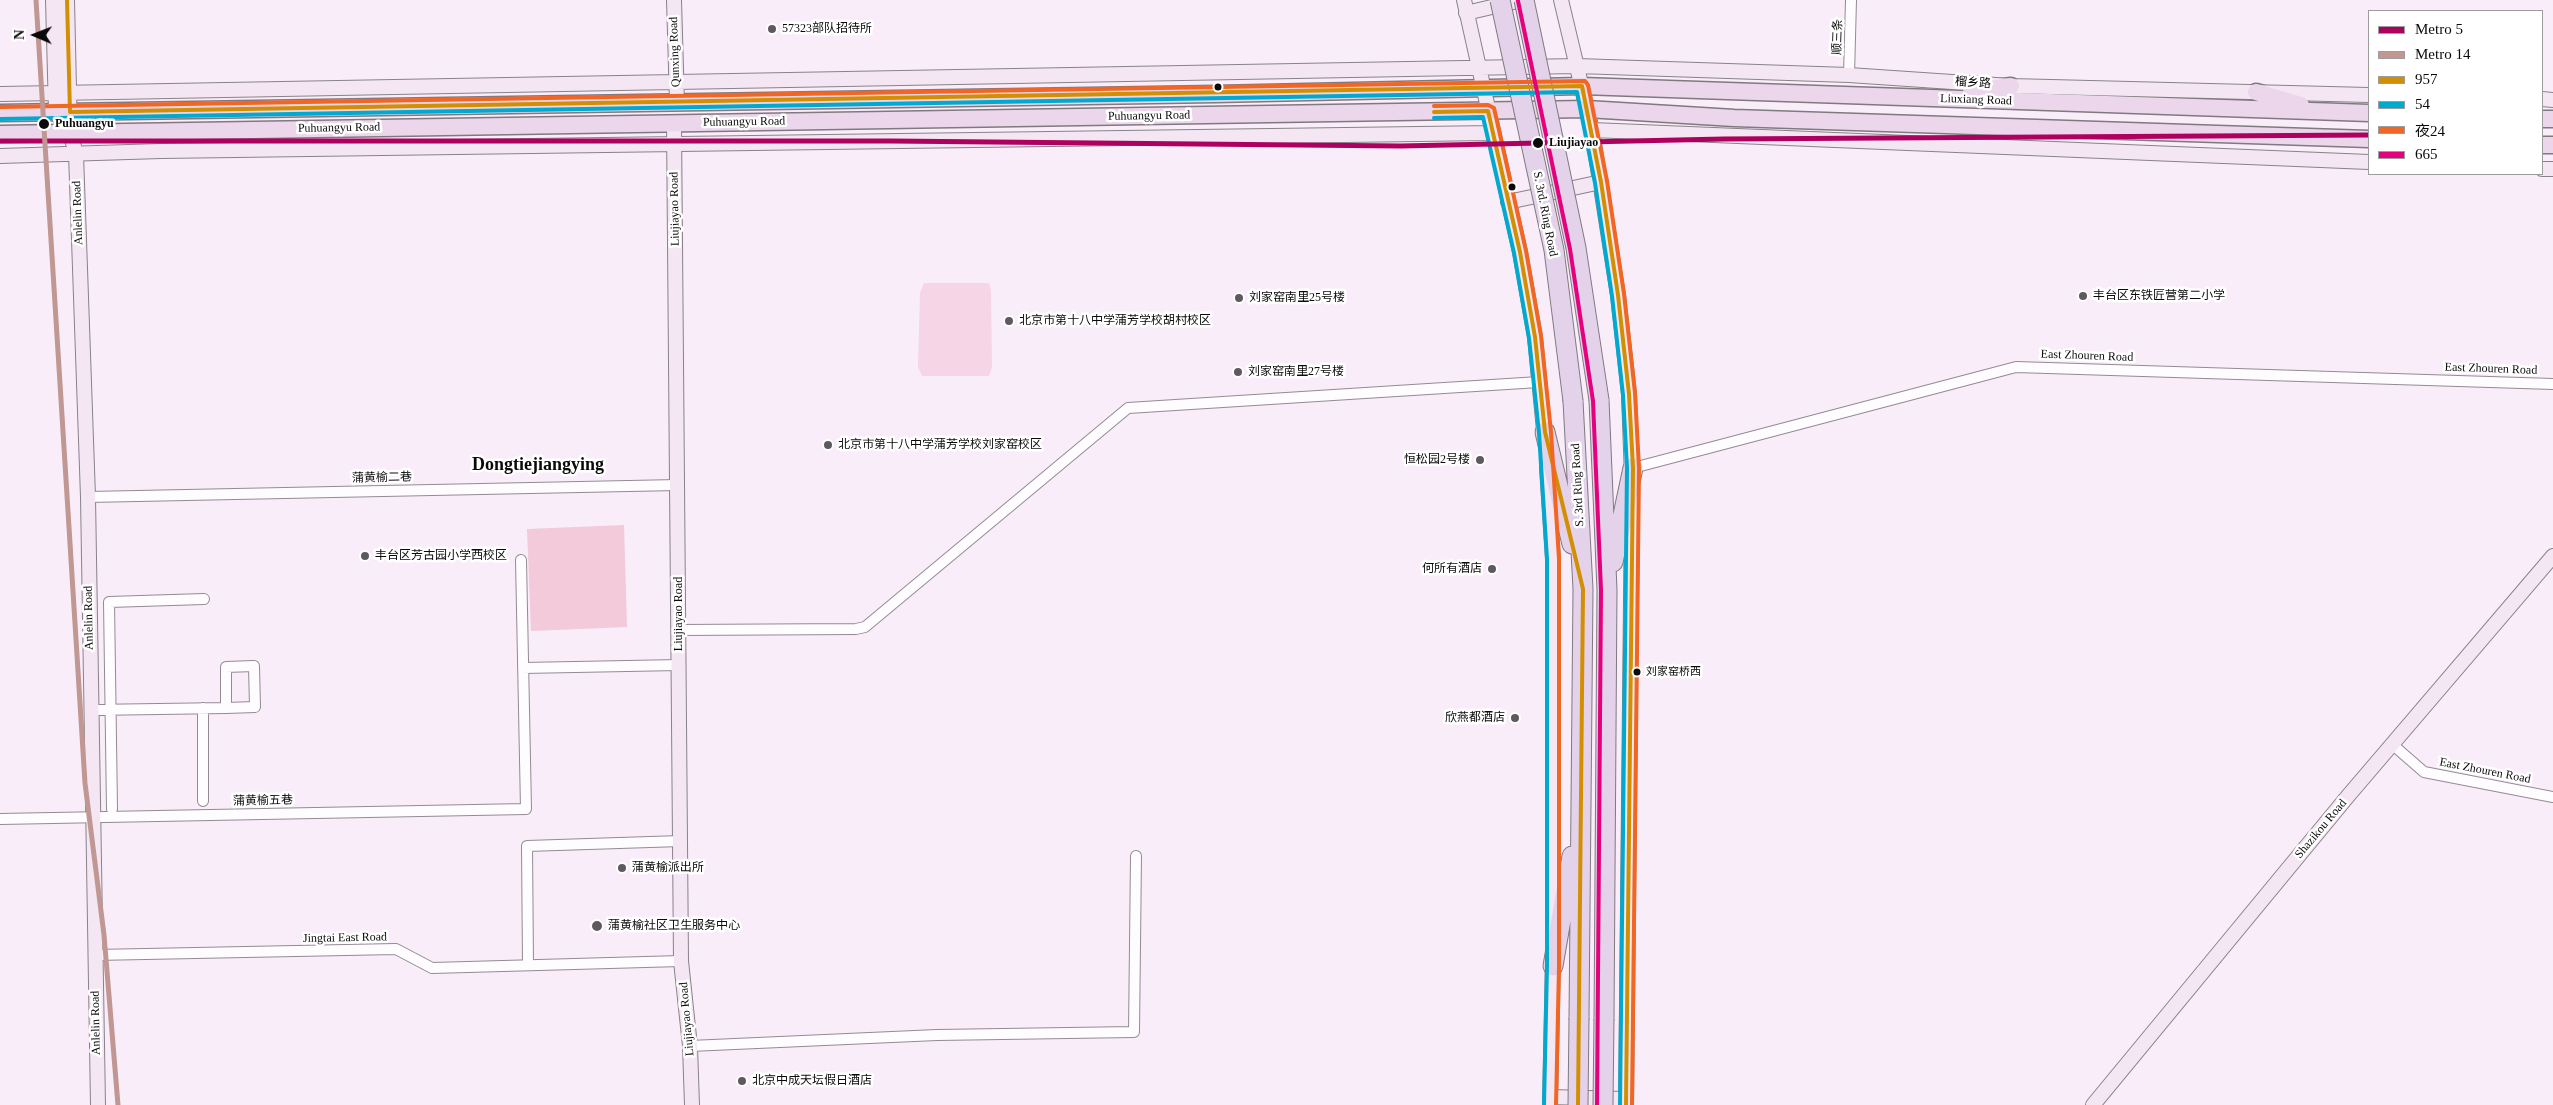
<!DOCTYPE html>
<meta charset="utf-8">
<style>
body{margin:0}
#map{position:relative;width:2553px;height:1105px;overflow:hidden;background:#f9edf9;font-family:"Times New Roman","Noto Sans SC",serif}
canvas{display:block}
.legend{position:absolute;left:2368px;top:10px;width:175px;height:165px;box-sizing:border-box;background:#fff;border:1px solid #9d9d9d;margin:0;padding:6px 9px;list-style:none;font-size:15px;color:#0a0a0a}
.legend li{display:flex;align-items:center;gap:10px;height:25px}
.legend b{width:25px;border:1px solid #9d9d9d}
.north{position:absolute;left:10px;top:10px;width:50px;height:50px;-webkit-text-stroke:4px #fff;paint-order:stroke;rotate:271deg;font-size:14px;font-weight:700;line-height:20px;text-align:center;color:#0a0a0a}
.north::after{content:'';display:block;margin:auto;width:18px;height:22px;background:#0a0a0a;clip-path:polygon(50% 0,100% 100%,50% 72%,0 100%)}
</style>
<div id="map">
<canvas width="2553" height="1105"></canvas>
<ul class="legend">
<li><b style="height:6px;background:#ae005f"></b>Metro 5</li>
<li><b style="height:6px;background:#c09792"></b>Metro 14</li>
<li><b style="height:6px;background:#d38f02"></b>957</li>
<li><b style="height:6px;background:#00a9ce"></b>54</li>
<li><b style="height:6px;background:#f26522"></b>夜24</li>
<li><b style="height:6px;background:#e5007d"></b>665</li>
</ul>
<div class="north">N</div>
</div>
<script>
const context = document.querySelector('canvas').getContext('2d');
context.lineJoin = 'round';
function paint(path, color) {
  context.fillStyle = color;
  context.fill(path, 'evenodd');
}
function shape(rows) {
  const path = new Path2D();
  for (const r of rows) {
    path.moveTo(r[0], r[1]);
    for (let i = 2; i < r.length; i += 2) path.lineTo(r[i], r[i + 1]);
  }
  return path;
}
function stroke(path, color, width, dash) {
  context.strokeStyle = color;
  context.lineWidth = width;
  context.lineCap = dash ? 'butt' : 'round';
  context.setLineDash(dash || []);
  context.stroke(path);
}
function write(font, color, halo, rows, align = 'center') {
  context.font = font + ' "Times New Roman","Noto Sans SC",serif';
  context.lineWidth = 5;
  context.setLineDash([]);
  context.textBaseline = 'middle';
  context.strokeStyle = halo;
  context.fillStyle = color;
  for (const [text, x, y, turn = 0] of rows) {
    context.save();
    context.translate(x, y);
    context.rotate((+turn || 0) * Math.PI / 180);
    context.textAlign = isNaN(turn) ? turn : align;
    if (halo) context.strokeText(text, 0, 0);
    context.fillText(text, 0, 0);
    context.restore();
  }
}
const green = shape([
 [624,525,627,627,531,631,527,529]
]);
const pitch = shape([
 [924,283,989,283,991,291,992,367,989,376,922,376,918,367,920,293]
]);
const street = shape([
 [1849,75,1851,0],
 [1633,468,2016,367,2553,384],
 [88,497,678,485],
 [679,630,856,629,865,627,1128,408,1539,382],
 [523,668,679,665],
 [91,710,226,708,226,667,254,666,255,707,226,708],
 [2393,745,2424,772,2553,797],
 [203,801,203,708],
 [112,809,109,602,204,599],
 [0,819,526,809,521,560],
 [95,955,396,949,432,968,681,961],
 [528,965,527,846,681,841],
 [690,1046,937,1035,1134,1032,1136,856]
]);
const secondary = shape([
 [53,0,56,112,62,121],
 [67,0,70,132,76,154,88,497,98,1105],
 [674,0,677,103],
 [1464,0,1520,252,1535,337,1545,441],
 [1561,0,1592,130,1618,295,1629,394,1632,478],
 [1466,13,1522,0],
 [0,94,1577,66,1849,75,2011,86,2369,95],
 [2542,99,2553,100],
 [674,123,681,961,690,1046,692,1105],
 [1592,130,2369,162],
 [0,156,161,151,1493,133],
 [2542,169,2553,169],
 [1508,202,1601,182],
 [1547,468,1553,559,1553,931],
 [1550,1097,1626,1099],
 [1550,1105,1553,957],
 [1626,1105,1632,499],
 [2093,1105,2348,796,2553,556]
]);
const primary = shape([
 [1971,92,2011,86],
 [2256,92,2301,105],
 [0,113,1216,94,1582,86,2369,113],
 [2542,119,2553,119],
 [0,134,1587,109,1734,118,2369,139],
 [2542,145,2553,145]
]);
const highway = shape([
 [1599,400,1607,590,1604,1019],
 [1573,401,1583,589,1579,1018],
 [1545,432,1572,544],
 [1613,562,1633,468],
 [1553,966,1572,856]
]);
const highwayBridge = shape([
 [1500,0,1554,250,1573,401],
 [1524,0,1576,248,1599,400],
 [1578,1105,1579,1018],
 [1603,1105,1604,1019]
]);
const bus1 = shape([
 [67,0,70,112,1582,86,1601,182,1618,295,1629,394,1633,468,1626,1105],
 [1434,112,1488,111,1520,252,1535,337,1545,432,1583,589,1578,1105]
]);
const bus2 = shape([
 [1434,118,1483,117,1514,253,1529,338,1539,433,1547,559,1547,966,1544,1105],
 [0,119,1577,92,1595,183,1612,296,1623,395,1627,468,1620,1105]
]);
const bus3 = shape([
 [1434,106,1488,105,1494,108,1526,251,1541,336,1551,432,1559,559,1559,966,1556,1105],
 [0,107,1585,81,1588,85,1607,181,1624,294,1635,393,1639,468,1632,1105]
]);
const bus4 = shape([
 [1518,1,1570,249,1593,401,1601,590,1597,1105]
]);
const metro1 = shape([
 [0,141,891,141,1401,146,1724,139,2369,135]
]);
const metro2 = shape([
 [36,0,85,783,104,935,118,1105]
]);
const markers = [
 [772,29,5,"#5e595e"],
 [1218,87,4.5,"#0a0a0a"],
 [44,124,6,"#0a0a0a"],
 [1538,143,6,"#0a0a0a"],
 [1512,187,4.5,"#0a0a0a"],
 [2083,296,5,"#5e595e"],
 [1239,298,5,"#5e595e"],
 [1009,321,5,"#5e595e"],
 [1238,372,5,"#5e595e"],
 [828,445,5,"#5e595e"],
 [1480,460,5,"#5e595e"],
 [365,556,5,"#5e595e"],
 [1492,569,5,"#5e595e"],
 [1637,672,4.5,"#0a0a0a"],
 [1515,718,5,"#5e595e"],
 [622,868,5,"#5e595e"],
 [597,926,6,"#5e595e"],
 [742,1081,5,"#5e595e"]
];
const busNames = [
 ["刘家窑桥西",1646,672]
];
const poiNames = [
 ["57323部队招待所",782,29],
 ["丰台区东铁匠营第二小学",2093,296],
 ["刘家窑南里25号楼",1249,298],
 ["北京市第十八中学蒲芳学校胡村校区",1019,321],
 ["刘家窑南里27号楼",1248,372],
 ["北京市第十八中学蒲芳学校刘家窑校区",838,445],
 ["恒松园2号楼",1470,460,"right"],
 ["丰台区芳古园小学西校区",375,556],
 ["何所有酒店",1482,569,"right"],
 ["欣燕都酒店",1505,718,"right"],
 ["蒲黄榆派出所",632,868],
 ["蒲黄榆社区卫生服务中心",608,926],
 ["北京中成天坛假日酒店",752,1081]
];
const streetNames = [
 ["顺三条",1838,37,-88],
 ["Qunxing Road",675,52,-92],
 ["榴乡路",1973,83,4],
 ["Liuxiang Road",1976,100,2],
 ["Puhuangyu Road",1149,116,-1],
 ["Puhuangyu Road",744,122,-1],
 ["Puhuangyu Road",339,128,-1],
 ["Liujiayao Road",675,209,-91],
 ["Anlelin Road",78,213,-92],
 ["S. 3rd. Ring Road",1545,214,79],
 ["East Zhouren Road",2087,356,2],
 ["East Zhouren Road",2491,369,2],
 ["蒲黄榆二巷",382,478,-1],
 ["S. 3rd Ring Road",1578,485,-93],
 ["Liujiayao Road",679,614,-90],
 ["Anlelin Road",89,618,-91],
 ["East Zhouren Road",2485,771,11],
 ["蒲黄榆五巷",263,801,-1],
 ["Shazikou Road",2321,829,-50],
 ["Jingtai East Road",345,938,-1],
 ["Liujiayao Road",687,1019,-95],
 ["Anlelin Road",96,1023,-91]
];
const stopNames = [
 ["Puhuangyu",55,124],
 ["Liujiayao",1549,143]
];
const districtNames = [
 ["Dongtiejiangying",538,465]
];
paint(green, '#f2cada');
paint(pitch, '#f5d5e6');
stroke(street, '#928c92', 12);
stroke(secondary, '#888388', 16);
stroke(primary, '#7f7a7f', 19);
stroke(highway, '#7f7a7f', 21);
stroke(street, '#fefcfe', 10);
stroke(secondary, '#f4e7f3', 14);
stroke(primary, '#ebd6eb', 16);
stroke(highway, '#e3d2ea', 19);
stroke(highwayBridge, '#7f7a7f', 21, []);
stroke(highwayBridge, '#e3d2ea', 19);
stroke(bus1, '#d38f02', 4);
stroke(bus2, '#00a9ce', 4);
stroke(bus3, '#f26522', 4);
stroke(bus4, '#e5007d', 4);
stroke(metro1, '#ae005f', 5);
stroke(metro2, '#c09792', 5);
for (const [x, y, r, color] of markers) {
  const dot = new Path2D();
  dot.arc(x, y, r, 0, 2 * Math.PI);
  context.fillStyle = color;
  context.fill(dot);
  stroke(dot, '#fff', 2);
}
write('11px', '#0a0a0a', '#fff', busNames, 'left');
write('12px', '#0a0a0a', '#fff', poiNames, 'left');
write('12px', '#0a0a0a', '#fff', streetNames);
write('bold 12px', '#0a0a0a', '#fff', stopNames, 'left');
write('bold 18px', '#0a0a0a', '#fff', districtNames);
</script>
